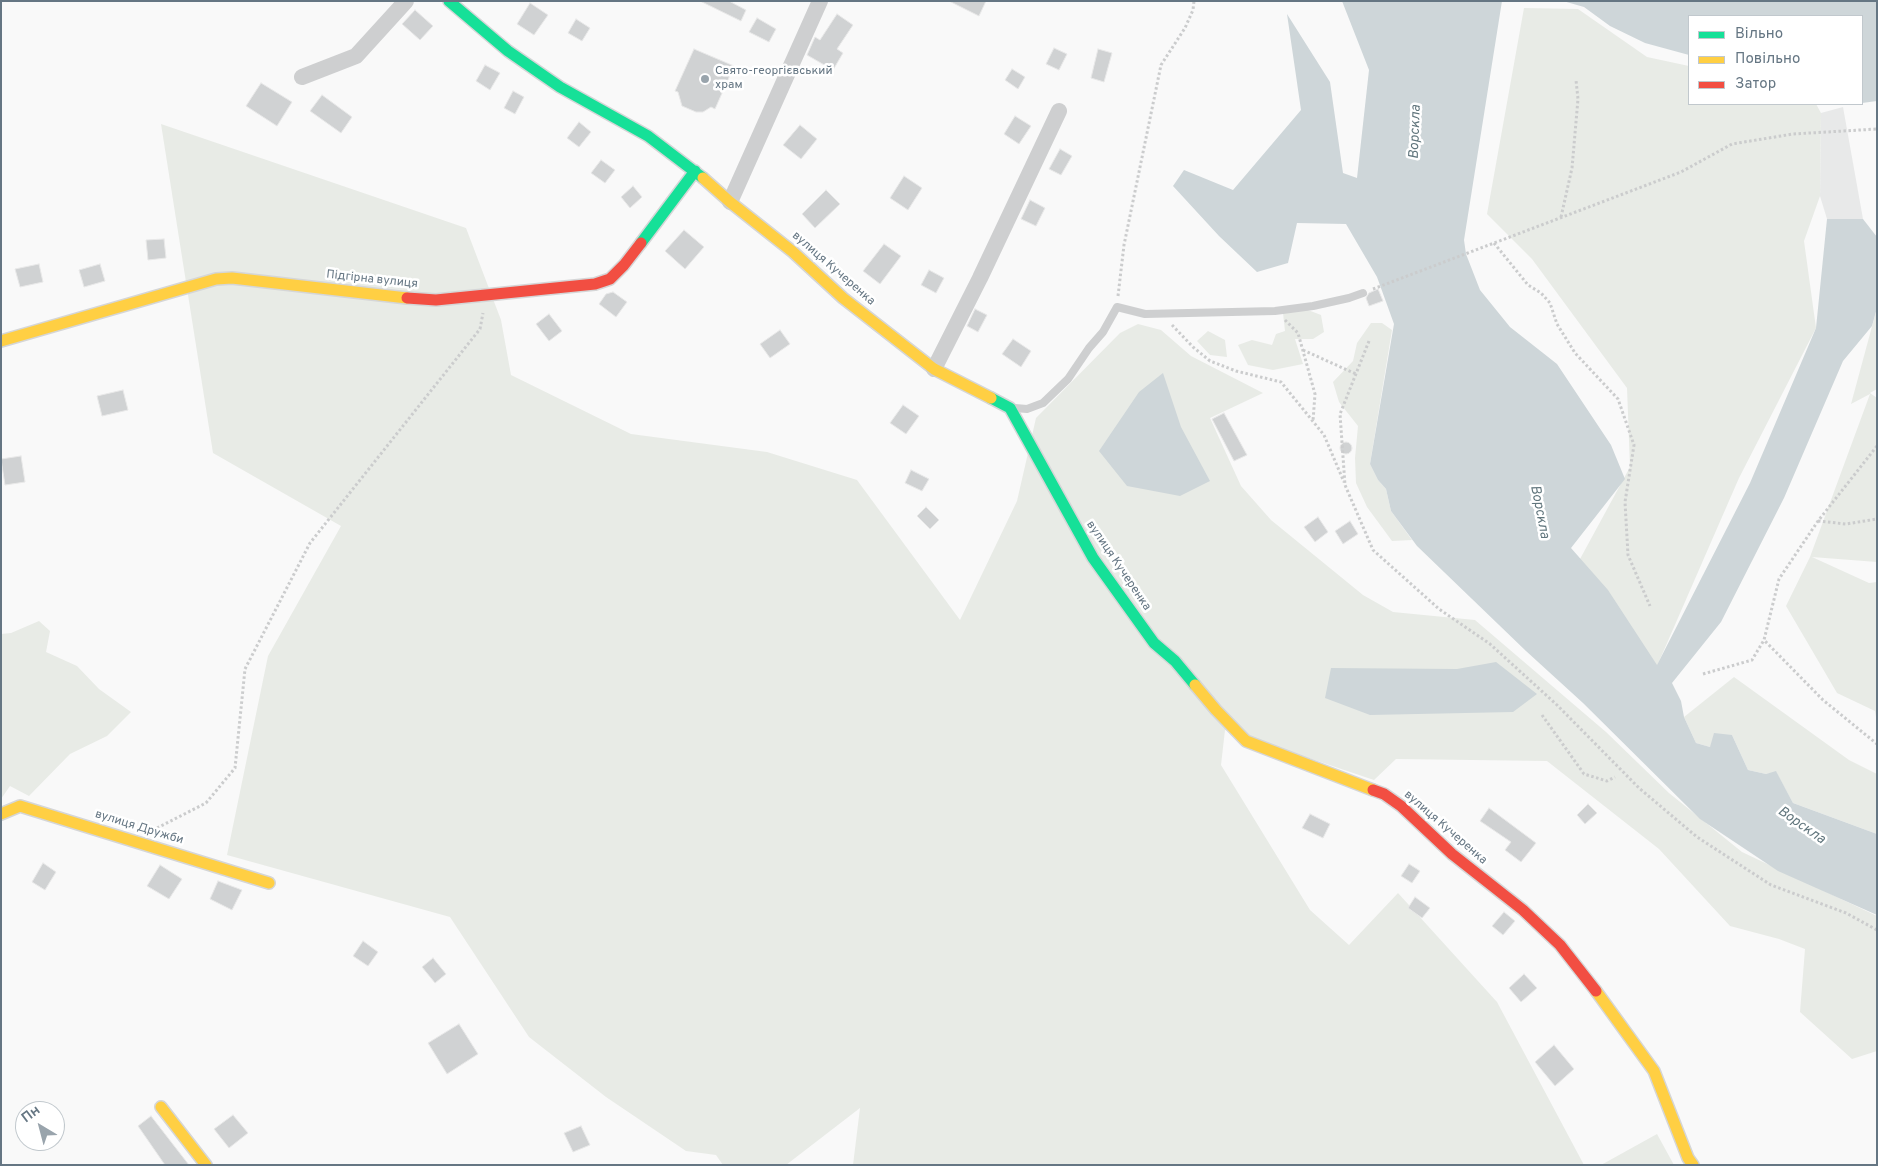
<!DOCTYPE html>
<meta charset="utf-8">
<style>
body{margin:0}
#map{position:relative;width:1878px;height:1166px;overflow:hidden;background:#f9f9f9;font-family:Overpass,sans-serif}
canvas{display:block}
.frame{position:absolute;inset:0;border:2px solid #657683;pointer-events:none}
.legend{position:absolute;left:1688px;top:15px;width:175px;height:90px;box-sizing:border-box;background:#fff;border:1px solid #c1c8cd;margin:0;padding:6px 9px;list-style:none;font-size:15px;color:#657683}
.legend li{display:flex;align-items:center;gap:10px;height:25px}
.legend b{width:25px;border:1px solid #c1c8cd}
.north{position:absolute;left:15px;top:1101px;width:50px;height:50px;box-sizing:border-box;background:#fff;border:1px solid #c1c8cd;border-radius:50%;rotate:323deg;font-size:14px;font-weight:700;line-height:20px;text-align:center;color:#657683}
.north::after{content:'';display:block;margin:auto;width:18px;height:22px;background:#99a4ac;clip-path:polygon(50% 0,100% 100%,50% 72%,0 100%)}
</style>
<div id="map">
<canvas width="1878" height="1166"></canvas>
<div class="frame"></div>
<ul class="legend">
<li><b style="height:6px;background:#16e098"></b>Вільно</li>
<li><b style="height:6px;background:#ffcf43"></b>Повільно</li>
<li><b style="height:6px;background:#f24e42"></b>Затор</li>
</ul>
<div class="north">Пн</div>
</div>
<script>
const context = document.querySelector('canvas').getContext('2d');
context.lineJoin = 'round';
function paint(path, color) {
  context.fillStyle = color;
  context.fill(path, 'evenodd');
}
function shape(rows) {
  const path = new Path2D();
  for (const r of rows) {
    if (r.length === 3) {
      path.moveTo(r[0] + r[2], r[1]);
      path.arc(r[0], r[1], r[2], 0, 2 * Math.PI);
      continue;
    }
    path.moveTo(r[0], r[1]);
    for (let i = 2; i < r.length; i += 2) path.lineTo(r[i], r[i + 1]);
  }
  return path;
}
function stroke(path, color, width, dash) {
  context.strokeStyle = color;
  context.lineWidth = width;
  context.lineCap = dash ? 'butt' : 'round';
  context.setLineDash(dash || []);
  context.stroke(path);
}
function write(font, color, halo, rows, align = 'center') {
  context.font = font + ' Overpass,sans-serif';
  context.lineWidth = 5;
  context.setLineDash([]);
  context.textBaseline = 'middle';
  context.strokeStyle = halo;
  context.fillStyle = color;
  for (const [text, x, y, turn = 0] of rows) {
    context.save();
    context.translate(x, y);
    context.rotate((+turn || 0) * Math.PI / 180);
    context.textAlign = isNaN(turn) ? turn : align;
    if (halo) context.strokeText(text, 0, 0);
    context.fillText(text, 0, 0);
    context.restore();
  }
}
const built = shape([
 [1843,107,1863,219,1827,219,1820,196,1821,113]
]);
const green = shape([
 [1524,8,1578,9,1647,57,1689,66,1689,104,1816,104,1821,113,1820,196,1804,241,1816,328,1739,478,1657,666,1580,559,1630,467,1627,388,1532,259,1487,214],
 [161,124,466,228,501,320,511,375,631,434,767,452,857,480,960,620,1017,501,1036,418,1120,333,1138,324,1161,330,1191,356,1263,393,1210,418,1241,486,1271,520,1363,595,1393,612,1475,620,1606,732,1669,793,1742,852,1877,916,1877,1051,1852,1059,1800,1012,1805,949,1779,939,1730,926,1659,849,1547,761,1396,759,1374,780,1225,730,1221,765,1310,910,1349,945,1398,893,1497,1002,1584,1165,853,1165,860,1108,786,1165,723,1165,716,1155,686,1151,606,1097,529,1037,450,917,227,855,268,656,341,526,213,453],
 [1300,307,1321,315,1324,332,1313,339,1295,339,1303,364,1273,370,1248,365,1238,345,1252,340,1272,345,1276,334,1285,331,1283,313],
 [1877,308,1877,389,1870,393,1877,398,1877,562,1812,557,1869,583,1877,582,1877,723,1875,711,1837,693,1786,606,1810,557,1870,394,1851,404],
 [1371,323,1382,323,1392,330,1370,464,1378,480,1386,489,1391,511,1412,540,1392,541,1367,507,1356,483,1355,458,1358,426,1339,402,1333,382,1353,361,1357,343],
 [1208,331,1225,340,1227,357,1210,355,1197,341],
 [39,621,50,631,46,652,77,666,99,689,131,712,107,736,70,754,29,796,10,786,1,799,1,634,11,633],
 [1734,677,1849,760,1877,774,1877,834,1793,803,1776,772,1766,774,1748,770,1732,735,1710,747,1696,743,1684,717],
 [1657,1134,1674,1165,1601,1165]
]);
const water = shape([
 [1342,1,1502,1,1464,240,1466,254,1480,290,1510,327,1557,364,1611,445,1625,479,1571,548,1608,590,1657,665,1750,483,1816,328,1827,219,1863,219,1877,237,1877,308,1872,326,1843,361,1784,498,1721,622,1672,683,1681,701,1684,717,1696,743,1710,747,1714,733,1732,735,1748,770,1766,774,1776,771,1793,803,1877,834,1877,915,1778,871,1700,819,1583,703,1526,651,1417,546,1391,511,1386,489,1378,480,1370,464,1394,324,1377,277,1346,224,1297,223,1288,263,1257,272,1219,236,1173,186,1184,170,1233,190,1301,110,1287,14,1330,82,1343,173,1357,178,1369,70],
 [1563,1,1877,1,1877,101,1862,103,1862,16,1689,16,1689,55,1645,43,1610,26,1584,7],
 [1163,373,1181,427,1210,481,1180,496,1127,486,1099,451,1139,392],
 [1496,662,1537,694,1513,712,1370,715,1325,698,1331,668,1457,669]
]);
const building = shape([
 [700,1,729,1,746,10,741,21,700,1],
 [949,1,986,1,979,16,949,1],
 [530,3,548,15,534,35,517,24,530,3],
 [415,10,433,26,420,40,402,24,415,10],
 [837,14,853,25,837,49,843,53,833,70,807,55,815,37,820,40,837,14],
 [757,18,776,29,769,42,749,32,757,18],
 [576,19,590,28,582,41,568,33,576,19],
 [1054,48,1067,54,1059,70,1046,64,1054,48],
 [694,49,734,66,715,109,711,107,703,112,696,112,682,106,678,92,675,91,694,49],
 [1098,49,1112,53,1104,82,1091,78,1098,49],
 [485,65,500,73,490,90,476,81,485,65],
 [1012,69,1025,77,1018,89,1005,80,1012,69],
 [261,83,292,102,277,126,246,106,261,83],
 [513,91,524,97,515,114,504,108,513,91],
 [322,95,352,117,341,133,310,111,322,95],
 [1015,116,1031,126,1019,144,1004,134,1015,116],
 [579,122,591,132,579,147,567,138,579,122],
 [800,125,817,139,801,159,783,145,800,125],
 [1060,149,1072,156,1061,175,1049,169,1060,149],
 [601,160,615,170,605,183,591,173,601,160],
 [904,176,922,188,908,210,890,198,904,176],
 [633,186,642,197,630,208,621,197,633,186],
 [826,190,840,204,815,228,802,214,826,190],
 [1030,200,1045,208,1036,226,1021,219,1030,200],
 [684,230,704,247,685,269,665,251,684,230],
 [164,239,166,258,148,260,146,240,164,239],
 [884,244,901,256,880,284,863,271,884,244],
 [39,264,43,282,20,287,15,269,39,264],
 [100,264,105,281,84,287,79,270,100,264],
 [929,270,944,278,936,293,921,285,929,270],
 [1378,289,1383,301,1369,306,1366,298,1369,293,1378,289],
 [613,292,627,302,616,317,599,304,606,294,613,292],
 [975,309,987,315,978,332,967,326,975,309],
 [549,314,562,331,549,341,536,324,549,314],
 [780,330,790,344,770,358,760,344,780,330],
 [1013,339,1031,351,1021,367,1002,354,1013,339],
 [123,390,128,410,102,416,97,396,123,390],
 [903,405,919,416,906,434,890,423,903,405],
 [1224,413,1247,455,1234,461,1212,419,1224,413],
 [1346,448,6],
 [21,456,25,482,5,485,1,459,21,456],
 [911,470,929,479,922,491,905,483,911,470],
 [926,507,939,520,930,529,917,516,926,507],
 [1318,517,1328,532,1315,542,1304,527,1318,517],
 [1350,521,1358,534,1343,544,1335,531,1350,521],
 [1588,804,1597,813,1585,824,1577,815,1588,804],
 [1489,808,1536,843,1521,862,1505,850,1511,842,1480,821,1489,808],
 [1310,814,1330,824,1323,838,1302,828,1310,814],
 [43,863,56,872,45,890,32,882,43,863],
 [1409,864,1420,871,1412,883,1401,876,1409,864],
 [160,865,182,879,169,899,147,886,160,865],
 [218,881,242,890,232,910,210,899,218,881],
 [1415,897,1430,908,1422,918,1408,908,1415,897],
 [1504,912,1515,921,1503,935,1492,926,1504,912],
 [363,941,378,952,368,966,353,956,363,941],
 [433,958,446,974,435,983,422,967,433,958],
 [1524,974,1537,988,1521,1002,1509,988,1524,974],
 [459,1024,478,1054,447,1074,428,1043,459,1024],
 [1554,1045,1574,1069,1555,1086,1535,1062,1554,1045],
 [233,1115,248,1133,229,1148,214,1129,233,1115],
 [151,1116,189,1165,165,1165,138,1126,151,1116],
 [581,1126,590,1145,573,1152,564,1133,581,1126]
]);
const path = shape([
 [1561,217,1572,168,1578,99,1576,80],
 [1494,243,1528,285,1541,293,1550,303,1557,324,1575,353,1618,399,1634,445,1625,502,1628,555,1650,606],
 [1373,289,1681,172,1732,144,1793,134,1877,129],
 [1118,296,1124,245,1161,65,1185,28,1193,10,1194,1],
 [1285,320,1298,333,1315,394,1313,421],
 [1172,325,1193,347,1210,361,1236,371,1281,382,1324,435,1344,482],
 [1369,341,1340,414,1345,485,1373,550,1439,609,1490,644,1557,705,1639,788,1697,837,1771,885,1846,913,1877,930],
 [1303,350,1356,374],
 [1877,446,1818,521,1779,579,1764,640,1823,700,1877,744],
 [1818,521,1846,524,1877,519],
 [1703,674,1752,660,1764,640],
 [1542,715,1584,774,1607,781,1615,777],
 [157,828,206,803,235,768,245,669,310,543,480,329,483,313]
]);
const lane = shape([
 [1015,408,1027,409,1043,403,1068,379,1089,348,1103,332,1117,307,1145,314,1275,311,1313,306,1349,298,1363,293]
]);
const street = shape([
 [302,77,356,56,406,1],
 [730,202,820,1],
 [934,369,980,278,1059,111]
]);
const fast = shape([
 [449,1,508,51,560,87,648,136,703,178],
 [641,243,695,171],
 [991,398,1010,408,1093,558,1154,643,1175,661,1195,685]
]);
const slow = shape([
 [703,178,730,202,793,252,843,298,934,369,991,398],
 [1,341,216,279,232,278,407,298],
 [1195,685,1216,710,1246,741,1373,790],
 [1,814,20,806,269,883],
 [1596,991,1654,1071,1688,1158,1693,1165],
 [161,1107,206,1165]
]);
const jam = shape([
 [407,298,436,300,595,284,610,279,624,265,641,243],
 [1373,790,1384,794,1401,806,1452,854,1523,910,1560,945,1596,991]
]);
const markers = [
 [705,79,5,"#99a4ac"]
];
const poiNames = [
 ["Свято-георгієвський",715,72],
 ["храм",715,86]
];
const streetNames = [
 ["вулиця Кучеренка",833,269,41],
 ["Підгірна вулиця",372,280,6],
 ["вулиця Кучеренка",1118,566,56],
 ["вулиця Дружби",139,828,17],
 ["вулиця Кучеренка",1445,828,41]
];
const waterNames = [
 ["Ворскла",1416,132,-88],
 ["Ворскла",1539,512,79],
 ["Ворскла",1801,826,35]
];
paint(built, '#e8e9e9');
paint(green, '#e8ebe6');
paint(water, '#ced6d9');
paint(building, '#d0d2d3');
stroke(building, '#e8e8e8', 1);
stroke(fast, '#d5d6d7', 14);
stroke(slow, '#d5d6d7', 14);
stroke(jam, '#d5d6d7', 14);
stroke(path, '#cbcccd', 3, [2.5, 2.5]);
stroke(lane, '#cecfd0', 8);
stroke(street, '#cecfd0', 16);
stroke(fast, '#16e098', 11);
stroke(slow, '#ffcf43', 11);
stroke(jam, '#f24e42', 11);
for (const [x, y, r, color] of markers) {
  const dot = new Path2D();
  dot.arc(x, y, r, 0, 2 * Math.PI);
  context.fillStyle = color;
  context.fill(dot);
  stroke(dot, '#fff', 2);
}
write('12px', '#657683', '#fff', poiNames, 'left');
write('12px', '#657683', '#fff', streetNames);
write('italic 14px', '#60757c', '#fff', waterNames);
</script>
